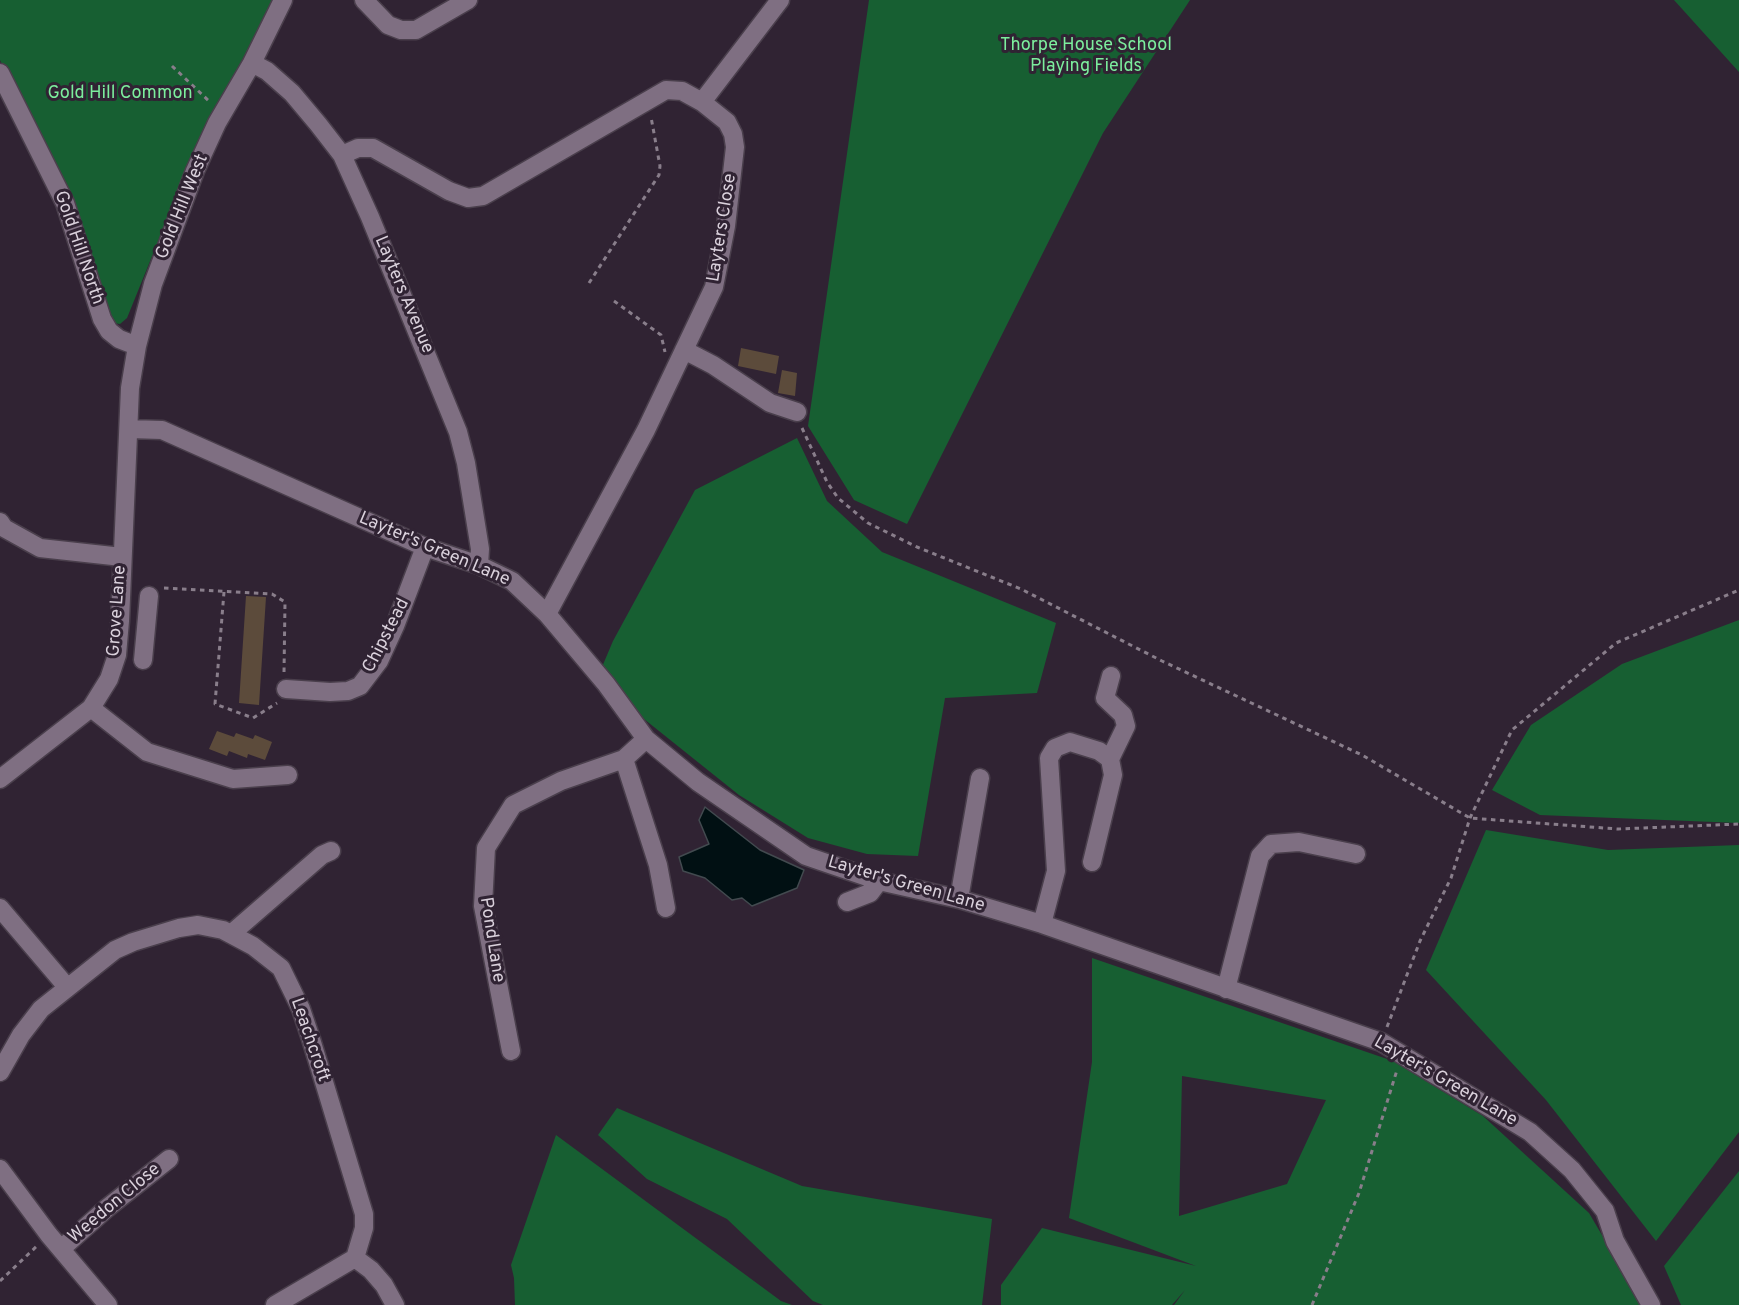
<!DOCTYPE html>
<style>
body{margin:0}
canvas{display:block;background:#302333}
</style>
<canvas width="1739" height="1305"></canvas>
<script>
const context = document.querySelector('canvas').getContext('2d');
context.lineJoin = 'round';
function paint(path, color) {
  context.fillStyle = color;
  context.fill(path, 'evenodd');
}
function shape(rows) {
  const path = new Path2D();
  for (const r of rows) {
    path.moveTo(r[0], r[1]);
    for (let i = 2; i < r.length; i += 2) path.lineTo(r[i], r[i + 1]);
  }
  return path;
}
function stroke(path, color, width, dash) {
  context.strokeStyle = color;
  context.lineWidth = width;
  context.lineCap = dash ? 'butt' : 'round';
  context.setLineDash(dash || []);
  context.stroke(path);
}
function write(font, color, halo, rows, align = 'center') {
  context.font = font + ' Overpass,sans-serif';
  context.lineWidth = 6;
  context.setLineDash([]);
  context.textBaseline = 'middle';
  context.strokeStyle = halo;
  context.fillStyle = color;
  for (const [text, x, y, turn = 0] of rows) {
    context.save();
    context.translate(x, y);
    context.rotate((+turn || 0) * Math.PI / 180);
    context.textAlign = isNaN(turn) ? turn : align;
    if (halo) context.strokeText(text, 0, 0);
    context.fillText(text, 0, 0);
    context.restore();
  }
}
const green = shape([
 [0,0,275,0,216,108,189,165,127,318,120,324,113,323,0,60],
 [869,0,1190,0,1103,133,907,524,854,500,808,426],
 [1674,0,1739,0,1739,72],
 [797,438,827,501,882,552,1056,623,1037,693,945,698,918,856,867,854,808,838,739,795,639,715,602,667,613,641,695,490],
 [1739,620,1739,823,1540,815,1492,790,1531,725,1622,664],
 [1486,830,1608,850,1739,845,1739,1132,1656,1241,1546,1100,1426,970],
 [1092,958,1393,1061,1483,1116,1589,1213,1643,1305,1174,1305,1185,1290,1172,1305,1001,1305,1001,1285,1042,1228,1196,1266,1069,1218,1092,1062],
 [1182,1076,1326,1100,1287,1184,1179,1216],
 [617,1108,802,1186,992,1219,982,1305,823,1305,813,1301,727,1219,647,1179,598,1135],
 [556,1135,781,1301,792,1305,515,1305,514,1278,511,1265],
 [1739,1171,1739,1305,1681,1305,1664,1266]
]);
const water = shape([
 [705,807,760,850,804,870,797,888,752,906,742,898,732,900,705,878,683,871,679,857,709,844,699,820,705,807]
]);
const building = shape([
 [741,348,779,356,776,374,738,366],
 [782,370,797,373,795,396,778,393],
 [246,596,266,597,259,705,239,703],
 [217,731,234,737,236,733,253,739,255,735,272,742,265,760,248,754,247,758,229,751,227,756,209,749]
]);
const path = shape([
 [172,66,210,102],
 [589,283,659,175,660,166,651,117],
 [614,301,661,335,665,352],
 [802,428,827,482,838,498,868,523,917,547,1021,589,1162,661,1362,755,1470,818,1618,829,1739,824],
 [164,588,272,594,285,602,284,673],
 [224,592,215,704,253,718,277,703],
 [1387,1027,1420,941,1451,878,1470,818,1512,730,1616,643,1739,590],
 [0,1281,38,1245],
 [1312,1305,1359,1193,1397,1070]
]);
const minor = shape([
 [364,0,388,25,401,30,416,30,468,0],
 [252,63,267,71,292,93,318,124,342,155,370,217,458,432,466,463,480,549,479,565],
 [0,73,65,203,102,319,109,331,119,339,137,346],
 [702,102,780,0],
 [342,155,358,148,373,148,449,191,468,198,483,196,666,90,682,91,702,102,727,122,733,134,735,147,726,226,714,287,646,430,547,614],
 [684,350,713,365,770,403,797,412],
 [129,429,162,430,425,547,479,565,512,581,547,614,606,684,646,739,698,782,806,856,879,881,959,899,1042,924,1381,1042,1530,1132,1572,1170,1605,1211,1615,1241,1651,1305],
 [0,522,4,528,40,548,122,557],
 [143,660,149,596],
 [286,689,330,692,348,691,360,686,379,661,395,626,425,547],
 [91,708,147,752,233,779,288,775],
 [624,759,658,865,666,908],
 [1110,759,1126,726,1123,715,1105,698,1111,676],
 [0,779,91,708,109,679,117,655,120,621,130,388,137,346,153,284,195,171,217,123,252,63,283,0],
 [959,899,980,778],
 [847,902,870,893,879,881],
 [0,908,67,987],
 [1042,924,1056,871,1049,758,1055,748,1070,742,1099,751,1110,759,1113,775,1092,862],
 [231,934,322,855,331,851],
 [1226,989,1260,856,1271,844,1299,842,1356,854],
 [511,1051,483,906,486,848,513,805,561,781,624,759,646,739],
 [0,1072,21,1035,41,1009,115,950,133,942,179,928,198,925,223,930,253,946,281,968,301,1009,311,1039,364,1214,364,1228,355,1258,275,1305],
 [0,1169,49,1235,108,1305],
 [61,1249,107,1208,169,1159],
 [355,1258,371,1270,384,1285,395,1305]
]);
const parkNames = [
 ["Thorpe House School",1086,46],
 ["Playing Fields",1086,67],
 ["Gold Hill Common",120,94]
];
const streetNames = [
 ["Gold Hill West",183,207,-68],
 ["Layters Close",723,228,-81],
 ["Gold Hill North",78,248,71],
 ["Layters Avenue",403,295,67],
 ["Layter's Green Lane",434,550,23],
 ["Grove Lane",118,611,-86],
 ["Chipstead",387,636,-63],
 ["Layter's Green Lane",906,885,16],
 ["Pond Lane",491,940,81],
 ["Leachcroft",309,1040,71],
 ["Layter's Green Lane",1445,1082,30],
 ["Weedon Close",115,1204,-40]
];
paint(green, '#175f32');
paint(water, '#011013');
stroke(water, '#424a4f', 1.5);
paint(building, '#5c4b3b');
stroke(minor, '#4a3f4c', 21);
stroke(path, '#897e8b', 3, [4.5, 4.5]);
stroke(minor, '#7f6f82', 18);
write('18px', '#7cee9d', '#302333', parkNames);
write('18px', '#dad1dc', '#302333', streetNames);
</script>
